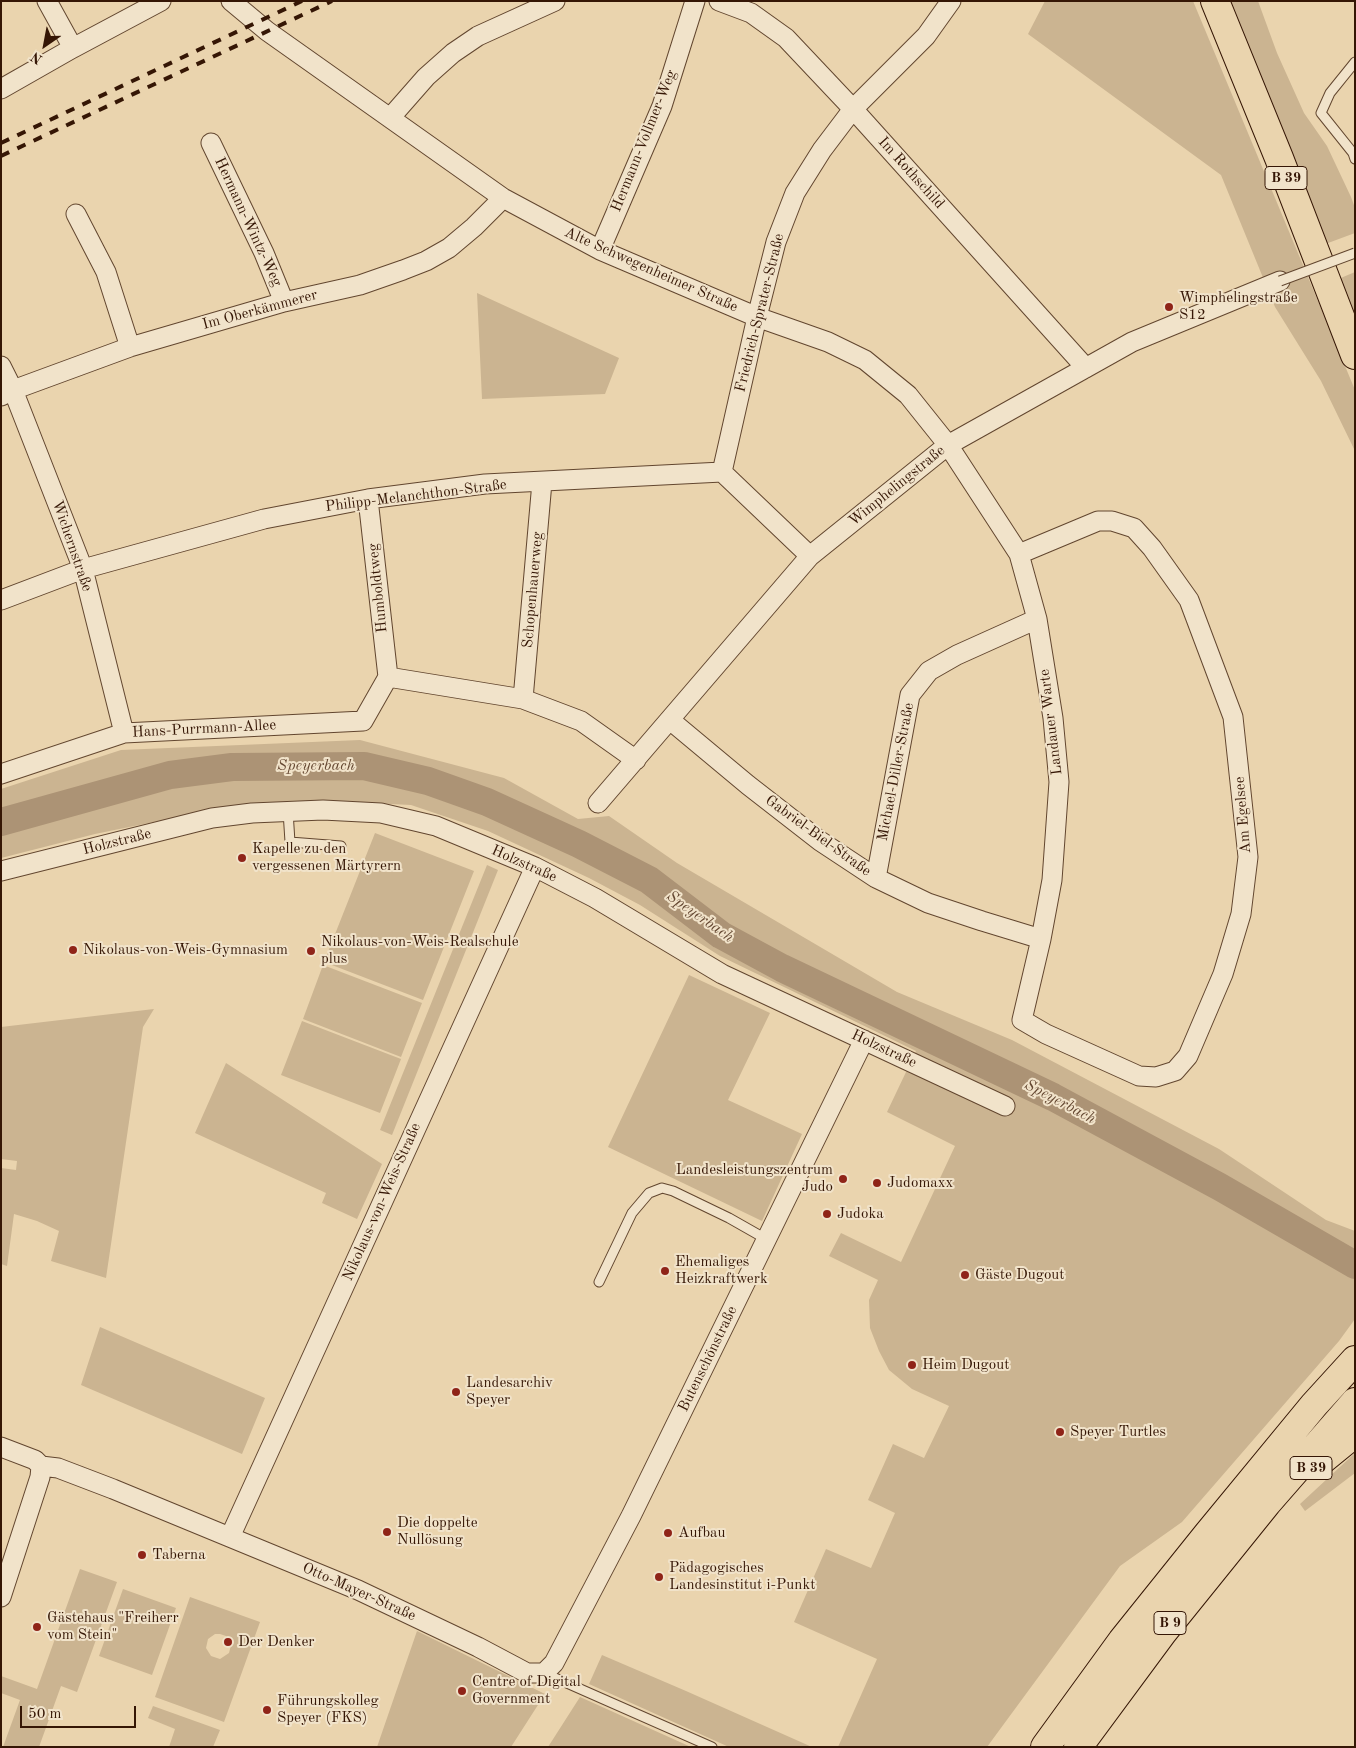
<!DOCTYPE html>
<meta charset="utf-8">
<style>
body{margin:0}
#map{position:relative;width:1356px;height:1748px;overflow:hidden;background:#ead4ae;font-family:"Old Standard TT",serif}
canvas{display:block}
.frame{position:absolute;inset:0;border:2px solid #351605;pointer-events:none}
.north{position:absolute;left:20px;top:20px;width:50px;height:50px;-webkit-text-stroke:4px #f1e3ca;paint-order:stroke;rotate:213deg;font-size:14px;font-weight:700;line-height:20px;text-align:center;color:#351605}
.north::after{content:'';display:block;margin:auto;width:18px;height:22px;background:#351605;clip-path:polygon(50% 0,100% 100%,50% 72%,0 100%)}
.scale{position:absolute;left:20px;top:1706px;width:116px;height:22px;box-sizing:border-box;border:2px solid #351605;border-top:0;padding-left:6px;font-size:15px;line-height:18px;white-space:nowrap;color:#351605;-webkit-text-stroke:4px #f1e3ca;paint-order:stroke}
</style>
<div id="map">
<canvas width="1356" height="1748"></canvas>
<div class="frame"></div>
<div class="north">N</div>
<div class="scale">50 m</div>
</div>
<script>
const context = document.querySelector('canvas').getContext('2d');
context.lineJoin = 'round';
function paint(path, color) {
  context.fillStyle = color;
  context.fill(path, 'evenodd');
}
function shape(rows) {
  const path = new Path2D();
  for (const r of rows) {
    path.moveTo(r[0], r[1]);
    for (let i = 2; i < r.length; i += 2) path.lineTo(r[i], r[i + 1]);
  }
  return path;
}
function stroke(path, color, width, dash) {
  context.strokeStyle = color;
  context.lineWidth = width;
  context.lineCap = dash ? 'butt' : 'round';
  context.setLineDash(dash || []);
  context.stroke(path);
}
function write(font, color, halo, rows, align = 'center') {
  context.font = font + ' "Old Standard TT",serif';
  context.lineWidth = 4;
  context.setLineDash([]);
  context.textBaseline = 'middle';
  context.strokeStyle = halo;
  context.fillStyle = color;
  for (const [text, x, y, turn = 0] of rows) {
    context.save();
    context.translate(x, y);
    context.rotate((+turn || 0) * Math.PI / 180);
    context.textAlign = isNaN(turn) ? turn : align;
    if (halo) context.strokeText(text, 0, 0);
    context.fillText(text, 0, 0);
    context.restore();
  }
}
const green = shape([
 [1045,1,1193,1,1355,390,1355,451,1321,381,1275,307,1221,175,1028,34],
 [1224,1,1258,1,1277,53,1304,113,1327,146,1351,197,1355,208,1355,233,1320,246],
 [1355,272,1355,329,1336,280],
 [477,293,619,358,605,394,482,399],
 [360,740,504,778,578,819,609,816,677,863,897,992,1012,1040,1219,1149,1326,1220,1355,1231,1355,1319,1339,1341,1182,1522,1120,1566,987,1747,838,1747,877,1659,794,1622,826,1549,871,1568,895,1513,868,1500,893,1444,924,1458,949,1406,912,1389,889,1370,879,1351,870,1328,869,1300,878,1280,829,1256,841,1233,901,1262,955,1146,887,1112,916,1051,720,956,640,905,589,878,488,831,411,805,329,801,203,812,95,834,1,858,1,789,121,750],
 [375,833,474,871,423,1000,324,962],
 [487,865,498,870,392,1135,380,1130],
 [323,965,422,1003,401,1057,303,1019],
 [689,975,770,1013,728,1100,802,1134,762,1221,608,1147],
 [154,1009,143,1027,106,1278,51,1261,59,1231,37,1221,14,1214,7,1266,1,1264,1,1168,16,1170,17,1161,1,1159,1,1027],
 [302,1021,401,1059,380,1113,281,1075],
 [226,1063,382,1164,357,1219,322,1203,326,1193,195,1133],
 [100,1327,265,1398,242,1454,81,1385],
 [1355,1453,1355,1473,1305,1511,1300,1504],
 [80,1569,117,1582,77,1692,61,1686,39,1747,3,1747,20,1700,1,1693,1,1676,37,1689],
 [123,1589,176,1608,152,1675,99,1656],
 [190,1597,260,1622,224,1722,155,1697],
 [215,1634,220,1634,226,1636,231,1645,229,1653,220,1659,211,1656,206,1648,208,1639],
 [417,1631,545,1694,511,1747,377,1747],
 [602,1655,686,1691,812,1747,729,1747,589,1684],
 [580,1697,691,1747,548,1747],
 [153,1706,220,1730,213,1747,169,1747,175,1729,148,1718]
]);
const river = shape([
 [1,822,170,775,232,767,364,766,428,781,487,802,579,844,649,880,721,935,782,968,1053,1097,1220,1187,1355,1265]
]);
const service = shape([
 [1355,62,1330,93,1321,113,1353,153,1355,159],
 [288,811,290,842,341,846],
 [599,1282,632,1213,649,1193,662,1188,673,1191,729,1218,766,1239],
 [544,1673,712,1747]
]);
const minor = shape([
 [47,1,73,48],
 [231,1,267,31,503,198,600,250,757,317,828,342,865,360,908,395,948,445,1019,554,1037,619,1053,718,1059,782,1052,880,1041,939,1022,1020,1046,1034,1139,1076,1156,1077,1175,1071,1188,1056,1223,974,1241,914,1248,857,1233,717,1189,600,1152,548,1134,528,1112,521,1098,521,1019,554],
 [719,1,751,13,786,38,853,109,1086,368],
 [1,89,73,48,161,1],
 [390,118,426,77,453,53,478,36,555,1],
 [211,143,264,253,284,302],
 [76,214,106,272,130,347],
 [600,250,662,106,695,1],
 [1,366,13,390,83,569,124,733],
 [1,396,13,390,130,347,284,302,360,285,403,270,426,261,449,248,474,227,503,198],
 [722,472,757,317,776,242,795,193,822,150,853,109,926,36,951,1],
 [368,499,388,677],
 [1,600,83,569,264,519,368,499,485,484,722,472,810,556],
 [388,677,523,699,581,721,636,760],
 [523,699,542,482],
 [670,720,748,785,820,841,876,878,928,903,982,921,1041,939],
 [1,774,124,733,363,721,388,677],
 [598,803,810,556,948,445,1132,342,1280,281],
 [1,871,212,818,252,813,323,810,381,813,436,826,535,867,595,898,722,974,1005,1106],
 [876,878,910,695,929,671,957,655,1037,619],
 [1,1447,35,1460,41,1466,58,1468,113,1489,358,1590,478,1647,527,1673,544,1673,554,1663,631,1516,864,1040],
 [230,1537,535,867],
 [1,1597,40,1477,41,1466]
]);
const primary = shape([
 [1215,1,1279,158,1355,355]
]);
const trunk = shape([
 [1322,1460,1355,1433],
 [1045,1747,1122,1641,1207,1535,1314,1405,1355,1360],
 [1078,1747,1163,1632,1267,1503,1355,1402]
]);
const rail = shape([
 [1,143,302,1],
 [1,156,332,1]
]);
const serviceBridge = shape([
 [1280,281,1355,253]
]);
const markers = [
 [1169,307,5,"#8f2418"],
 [242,858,5,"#8f2418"],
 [73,950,5,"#8f2418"],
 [311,951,5,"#8f2418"],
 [843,1179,5,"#8f2418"],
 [877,1183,5,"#8f2418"],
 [827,1214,5,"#8f2418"],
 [665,1271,5,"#8f2418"],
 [965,1275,5,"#8f2418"],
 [912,1365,5,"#8f2418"],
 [456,1392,5,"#8f2418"],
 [1060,1432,5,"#8f2418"],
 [387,1532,5,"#8f2418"],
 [668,1533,5,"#8f2418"],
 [142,1555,5,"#8f2418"],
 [659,1577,5,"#8f2418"],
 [37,1627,5,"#8f2418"],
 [228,1642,5,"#8f2418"],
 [462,1691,5,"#8f2418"],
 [267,1710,5,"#8f2418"]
];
const shields = [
 [1286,178,42],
 [1311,1468,42],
 [1170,1623,32]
];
const shieldNames = [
 ["B 39",1286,178],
 ["B 39",1311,1468],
 ["B 9",1170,1623]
];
const streetNames = [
 ["Hermann-Vollmer-Weg",644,141,-68],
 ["Im Rothschild",911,173,48],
 ["Hermann-Wintz-Weg",248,222,65],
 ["Alte Schwegenheimer Straße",651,270,24],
 ["Im Oberkämmerer",260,310,-15],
 ["Friedrich-Sprater-Straße",760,313,-76],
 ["Wimphelingstraße",897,486,-39],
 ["Philipp-Melanchthon-Straße",416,496,-7],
 ["Wichernstraße",72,546,71],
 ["Humboldtweg",378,588,-96],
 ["Schopenhauerweg",533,590,-85],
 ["Landauer Warte",1051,722,-97],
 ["Hans-Purrmann-Allee",204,729,-3],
 ["Michael-Diller-Straße",896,772,-79],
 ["Am Egelsee",1243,815,-95],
 ["Gabriel-Biel-Straße",818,836,36],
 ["Holzstraße",117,842,-14],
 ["Holzstraße",524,864,24],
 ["Holzstraße",884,1049,25],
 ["Nikolaus-von-Weis-Straße",382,1202,-66],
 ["Butenschönstraße",708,1359,-64],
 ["Otto-Mayer-Straße",359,1592,24]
];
const poiNames = [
 ["Wimphelingstraße",1179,298],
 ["S12",1179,315],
 ["Kapelle zu den",252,849],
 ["vergessenen Märtyrern",252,866],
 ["Nikolaus-von-Weis-Realschule",321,942],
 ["plus",321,959],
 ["Nikolaus-von-Weis-Gymnasium",83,950],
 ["Landesleistungszentrum",833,1170,"right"],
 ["Judo",833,1187,"right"],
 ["Judomaxx",887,1183],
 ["Judoka",837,1214],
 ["Ehemaliges",675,1262],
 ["Heizkraftwerk",675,1279],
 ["Gäste Dugout",975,1275],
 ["Heim Dugout",922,1365],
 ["Landesarchiv",466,1383],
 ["Speyer",466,1400],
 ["Speyer Turtles",1070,1432],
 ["Die doppelte",397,1523],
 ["Nullösung",397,1540],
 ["Aufbau",678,1533],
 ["Taberna",152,1555],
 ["Pädagogisches",669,1568],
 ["Landesinstitut i-Punkt",669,1585],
 ["Gästehaus \"Freiherr",47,1618],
 ["vom Stein\"",47,1635],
 ["Der Denker",238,1642],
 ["Centre of Digital",472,1682],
 ["Government",472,1699],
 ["Führungskolleg",277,1701],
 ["Speyer (FKS)",277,1718]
];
const waterNames = [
 ["Speyerbach",316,766],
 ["Speyerbach",700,917,35],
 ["Speyerbach",1060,1102,28]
];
paint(green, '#cbb491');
stroke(river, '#ac9375', 28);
stroke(service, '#62462f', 11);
stroke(minor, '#62462f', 21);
stroke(primary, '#351605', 30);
stroke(trunk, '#351605', 30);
stroke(service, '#f1e3ca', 9);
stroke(minor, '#f1e3ca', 19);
stroke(primary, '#ead4ae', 28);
stroke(trunk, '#ead4ae', 28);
stroke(rail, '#351605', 4, [9, 9]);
stroke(serviceBridge, '#62462f', 11, []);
stroke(serviceBridge, '#f1e3ca', 9);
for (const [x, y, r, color] of markers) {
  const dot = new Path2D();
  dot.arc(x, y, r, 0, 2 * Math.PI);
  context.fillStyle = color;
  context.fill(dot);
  stroke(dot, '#f1e3ca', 2);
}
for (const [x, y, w] of shields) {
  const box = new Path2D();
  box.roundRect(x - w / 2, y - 11.5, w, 23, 4);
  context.fillStyle = '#f1e3ca';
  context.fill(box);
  stroke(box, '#351605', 1);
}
write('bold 14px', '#351605', null, shieldNames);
write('15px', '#351605', '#f1e3ca', streetNames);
write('15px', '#351605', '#f1e3ca', poiNames, 'left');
write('italic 16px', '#654832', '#f1e3ca', waterNames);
</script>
